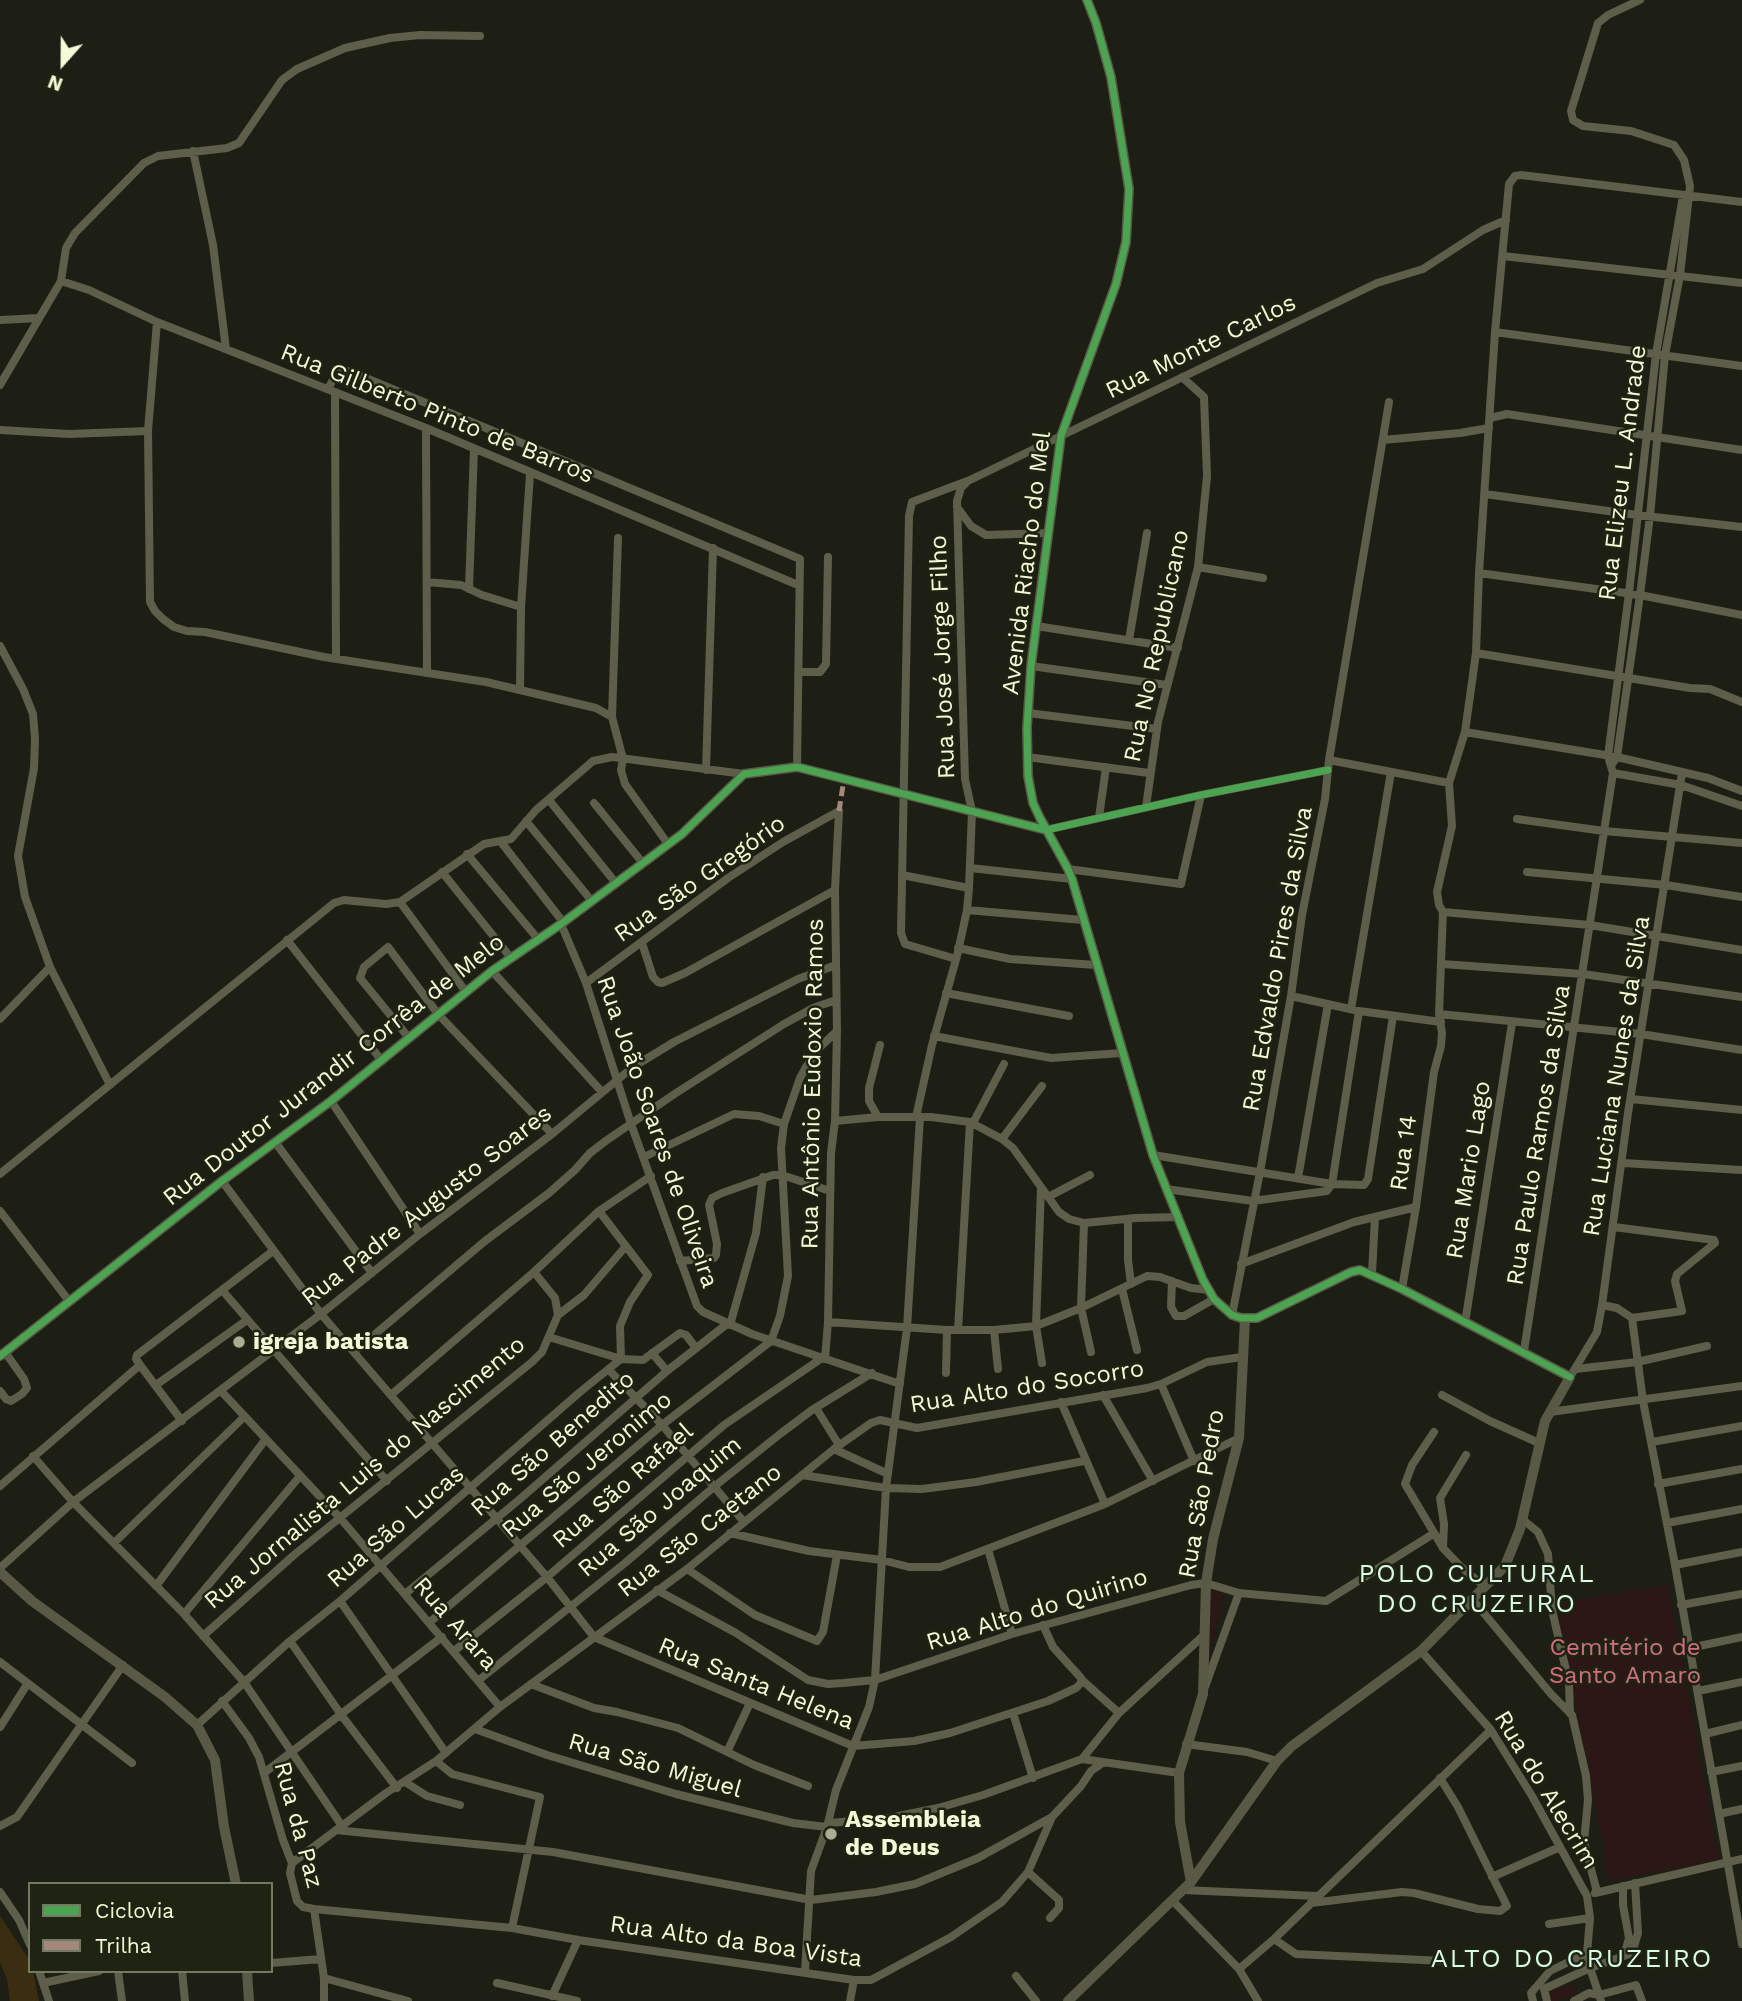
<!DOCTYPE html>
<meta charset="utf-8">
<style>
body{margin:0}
#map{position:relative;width:1742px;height:2001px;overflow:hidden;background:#1d1f15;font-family:"Work Sans",sans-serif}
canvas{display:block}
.legend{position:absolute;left:28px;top:1882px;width:245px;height:91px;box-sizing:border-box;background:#1f2311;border:2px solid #747961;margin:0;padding:9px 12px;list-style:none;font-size:21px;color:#f4fad8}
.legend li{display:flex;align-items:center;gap:14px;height:35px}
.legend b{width:35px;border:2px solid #747961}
.north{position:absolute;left:28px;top:28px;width:70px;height:70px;-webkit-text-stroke:5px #1f2311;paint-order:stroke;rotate:201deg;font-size:19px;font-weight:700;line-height:28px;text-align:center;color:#f4fad8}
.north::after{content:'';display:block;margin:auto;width:24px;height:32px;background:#f4fad8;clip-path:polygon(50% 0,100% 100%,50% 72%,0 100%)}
</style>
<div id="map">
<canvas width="1742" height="2001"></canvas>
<ul class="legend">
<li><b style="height:9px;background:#4ca352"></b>Ciclovia</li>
<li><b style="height:9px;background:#a5887d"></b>Trilha</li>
</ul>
<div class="north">N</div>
</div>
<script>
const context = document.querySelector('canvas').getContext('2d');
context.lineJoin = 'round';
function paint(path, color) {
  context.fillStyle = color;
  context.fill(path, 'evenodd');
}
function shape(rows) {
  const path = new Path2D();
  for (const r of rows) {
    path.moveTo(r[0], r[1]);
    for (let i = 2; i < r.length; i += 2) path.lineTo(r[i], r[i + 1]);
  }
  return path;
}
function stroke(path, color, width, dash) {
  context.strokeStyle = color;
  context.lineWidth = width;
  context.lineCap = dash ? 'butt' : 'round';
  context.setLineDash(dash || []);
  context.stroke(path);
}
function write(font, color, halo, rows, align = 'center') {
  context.font = font + ' "Work Sans",sans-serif';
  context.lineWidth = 5;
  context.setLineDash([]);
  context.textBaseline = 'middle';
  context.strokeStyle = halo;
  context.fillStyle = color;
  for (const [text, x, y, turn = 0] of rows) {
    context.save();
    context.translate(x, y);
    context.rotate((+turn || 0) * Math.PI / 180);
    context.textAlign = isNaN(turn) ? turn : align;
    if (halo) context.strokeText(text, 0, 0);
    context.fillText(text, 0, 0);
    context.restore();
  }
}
const green = shape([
 [1668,1584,1719,1860,1610,1881,1556,1604],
 [1209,1590,1224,1593,1208,1661],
 [1574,1984,1576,1994,1558,2001,1550,2001,1547,1990]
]);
const water = shape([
 [0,1916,30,1961,30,1971,33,1971,39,2001,10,2001,7,1979,0,1962]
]);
const street = shape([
 [193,151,213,245,226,349],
 [1503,256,1742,283],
 [61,281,89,290,157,322,426,428,798,585],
 [0,320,39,318],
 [157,322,148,431,150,602,155,611,163,619,174,627,187,631,205,632,324,657,486,682,596,708,612,717],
 [1495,332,1742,366],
 [0,385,61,281,66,248,75,233,144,163,158,156,227,148,239,143,282,80,297,69,345,48,390,38,420,35,480,36],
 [328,389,337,372,344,370,354,373,800,559,797,767],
 [335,392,336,659],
 [1490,418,1507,414,1742,450],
 [426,428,427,673],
 [0,430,69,434,148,431],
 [1383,440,1460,433,1489,428],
 [1485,494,1637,515,1742,527],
 [957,507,971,526,986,535,1049,533],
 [618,538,612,717,623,759,621,770,625,784,668,844],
 [1198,567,1263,578],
 [1479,573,1640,595,1742,615],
 [427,582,461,585,482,595,521,607],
 [469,589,474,449],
 [1036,626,1178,648],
 [1129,640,1147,533],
 [0,646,23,689,33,714,35,738,34,768,18,856,25,897,50,967,110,1085],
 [1476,653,1690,688,1710,689,1742,702],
 [1031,666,1167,685],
 [800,672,820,672,826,664,828,557],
 [520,690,521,607,530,474],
 [1028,713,1157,729],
 [1465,732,1617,757,1708,778,1742,791],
 [1027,757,1149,773],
 [1329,760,1449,783],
 [1611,765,1617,757,1640,595,1650,516,1665,355,1680,275,1690,186,1684,160,1674,145,1631,131,1583,126,1573,120,1571,111,1598,23,1608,15,1640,0],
 [706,770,713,548],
 [1613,773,1681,785,1742,806],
 [549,800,615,882],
 [594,803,642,862],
 [1146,807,1158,722,1198,567,1207,476,1204,397,1182,377],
 [1099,817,1106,767],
 [1517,819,1604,831,1742,843],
 [526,821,591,900],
 [1046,830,1201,795,1328,770],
 [501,842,563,922],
 [467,854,538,939],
 [970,868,1072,879],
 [1068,869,1181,884,1201,795],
 [442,872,511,958],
 [1527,872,1666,885,1742,897],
 [902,875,969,888],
 [400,902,466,992],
 [967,910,1083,920],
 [1443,912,1590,925,1742,950],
 [561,924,586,983,631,1124,697,1306,703,1312,752,1334,900,1384],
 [287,940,382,1061],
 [642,943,653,977,658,982,662,983,685,973,835,890],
 [958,948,1010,959,1096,965],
 [956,959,905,944,901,933,909,516,912,502,970,480,1377,283,1423,269,1483,230,1506,220],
 [1442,964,1583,974,1742,997],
 [492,971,602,1092],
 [586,983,728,878,783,842,839,811],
 [946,993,1069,1016],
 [1291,996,1359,1011,1441,1022],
 [1351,1009,1391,772],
 [1439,1014,1641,1034,1742,1050],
 [0,1019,50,967],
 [934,1036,1051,1058,1122,1053],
 [409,1038,360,978,364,967,388,947,438,1014,552,1134],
 [1631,1099,1742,1110],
 [331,1101,420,1234],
 [878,1117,869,1101,869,1088,880,1045],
 [916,1117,932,1045,957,956,967,910,969,888,972,811,965,779,957,501,961,488,966,483],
 [835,1121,878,1117,931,1117,970,1122,1002,1139,1013,1148,1059,1212,1069,1219,1084,1223,1136,1218,1179,1217],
 [973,1123,1004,1064],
 [1002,1139,1042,1086],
 [275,1142,372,1273],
 [1153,1155,1332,1184,1364,1185,1368,1179,1393,1016],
 [644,1157,734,1114,759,1116,784,1124],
 [1623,1163,1742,1170],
 [0,1174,334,903,344,900,386,904,400,902,484,844,511,839,536,810,593,761,612,757,744,774],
 [1298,1178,1328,1004],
 [222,1181,321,1314,547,1577,594,1637,853,1746,914,1741,950,1733,1048,1701,1076,1688,1081,1683,1081,1678,1053,1647,1043,1625],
 [1041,1188,1036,1326,1042,1363],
 [1166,1189,1253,1201,1327,1191,1332,1184,1359,1011],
 [1048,1197,1090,1175],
 [0,1211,69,1301],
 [599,1211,648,1275,630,1302,620,1326,621,1359],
 [1128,1219,1128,1260,1131,1284],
 [1084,1223,1081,1308,1091,1352],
 [1614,1227,1714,1240,1715,1243,1677,1274,1675,1281,1682,1311,1632,1318],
 [680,1261,714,1258,716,1255,717,1244,709,1205,712,1198,722,1193,773,1175,782,1175,830,1191],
 [1241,1264,1354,1222,1416,1207],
 [1372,1273,1375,1217],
 [1172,1281,1171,1307,1176,1316,1184,1316,1214,1299],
 [1122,1289,1137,1350],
 [1402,1289,1416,1207,1434,1072,1441,1046,1442,1033,1439,1014,1443,912,1439,905,1437,892,1452,826,1449,783,1465,732,1476,653,1479,573,1495,332,1509,184,1515,176,1521,175,1742,202],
 [222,1290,387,1481],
 [1602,1305,1617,1308,1632,1318],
 [558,1315,584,1295,626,1246],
 [1232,1315,1260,1172,1291,996,1302,915,1325,799,1329,760,1389,402],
 [1632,1318,1643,1401,1675,1565,1742,1944],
 [828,1322,947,1330,994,1330,1036,1326,1081,1308,1147,1276,1160,1277,1191,1288,1209,1290],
 [1465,1323,1512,1023],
 [730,1325,756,1233,763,1177],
 [958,1330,970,1122],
 [994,1330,998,1369],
 [549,1337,621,1359,643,1360,680,1333,686,1335,696,1348],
 [1524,1351,1613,773,1608,756,1629,593,1656,354,1683,196],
 [354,1352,485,1241,549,1193,575,1170,590,1153,607,1140,676,1093,784,1024,813,1008,836,1000],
 [652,1353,667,1371],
 [825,1359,828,1322,831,1153,835,1121,837,1031,835,890,839,811],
 [140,1365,182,1421],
 [1576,1369,1637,1362,1707,1346],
 [609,1370,662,1425,744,1522],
 [946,1373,947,1330],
 [1570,1377,1597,1332,1602,1305,1628,1113,1682,773],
 [1161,1384,1194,1461],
 [156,1385,247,1320],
 [0,1391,6,1399,11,1401,22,1394,27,1388,24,1379,5,1352],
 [221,1391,341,1519,500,1707],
 [391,1395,534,1272,599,1211,651,1176],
 [1103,1395,1153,1481],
 [1442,1395,1490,1421,1539,1443],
 [1061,1402,1105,1504],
 [816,1408,839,1445],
 [1550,1412,1742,1386],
 [1434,1432,1412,1465,1405,1484,1443,1548,1460,1566,1485,1587],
 [1652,1442,1742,1426],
 [834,1449,888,1474],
 [33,1456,73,1502,184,1614,244,1682,342,1826],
 [802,1475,886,1488,922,1489,976,1482,1084,1461],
 [1658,1484,1742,1469],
 [0,1486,140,1365,136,1359,137,1355,273,1251],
 [1522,1519,1538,1532,1548,1554,1552,1610,1569,1683,1570,1713],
 [1667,1523,1742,1509],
 [730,1533,809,1551,882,1560,909,1567,940,1567,1105,1504,1239,1438],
 [114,1543,244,1417],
 [1443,1548,1444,1524,1440,1498,1466,1455],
 [988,1549,1012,1634],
 [1675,1565,1742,1552],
 [0,1568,73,1502,321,1314,420,1234,552,1134,633,1067,674,1042,798,979,836,965],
 [687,1569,755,1615,817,1641,823,1632,837,1555],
 [156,1586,265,1440],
 [657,1590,736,1633,808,1680,828,1684,843,1683,875,1680,1012,1634,1191,1585,1206,1583,1239,1593,1326,1601,1433,1534],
 [405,1594,520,1499,667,1371,727,1324],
 [1473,1600,1551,1694,1572,1715,1586,1776,1588,1800,1584,1842,1597,1892],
 [340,1601,446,1753],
 [1681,1605,1742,1594],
 [184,1614,300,1476],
 [430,1622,662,1425,771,1341,780,1316,788,1276,781,1148,784,1124,800,1078,806,1067,820,1047,837,1031],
 [203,1636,294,1555,532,1362,542,1352,558,1315,555,1298,534,1272],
 [290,1641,342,1716,397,1788],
 [1690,1648,1742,1637],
 [454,1651,547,1577,724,1425,822,1358],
 [1421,1651,1491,1730,1532,1796,1587,1896,1590,1918,1587,1953,1590,1968,1624,1956,1629,1938,1623,1905,1623,1886],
 [0,1662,132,1763],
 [479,1680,625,1563,715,1486,780,1434,812,1410,872,1373],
 [1082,1680,1119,1713],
 [531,1684,594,1708,617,1712,678,1728,754,1765,808,1786],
 [1205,1687,1239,1593],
 [1698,1691,1742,1682],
 [222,1701,249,1738,259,1757,283,1840,292,1863,290,1873,297,1901,303,1907,314,1909,324,1978,324,2001],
 [1013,1713,1033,1778],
 [197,1725,290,1641,340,1601,580,1392,621,1359],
 [0,1727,28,1683],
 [475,1729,547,1755,676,1794,793,1823,827,1827],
 [1705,1734,1742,1725],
 [1186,1744,1247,1752,1277,1761],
 [727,1752,750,1703],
 [1082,1759,1179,1773],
 [436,1761,452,1774,540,1797,512,1928],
 [1711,1772,1742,1766],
 [264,1773,442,1637],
 [405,1782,427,1796,460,1805],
 [1719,1814,1742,1809],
 [829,1823,889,1818,938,1808,983,1795,1082,1759,1119,1713,1203,1636],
 [0,1826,17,1817,123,1665],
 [336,1830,553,1852,811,1900,876,1892,915,1884,978,1858,1052,1817],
 [292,1863,386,1793,436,1761,500,1707,687,1569,834,1449,871,1423,880,1420,917,1428,1147,1388,1161,1384,1207,1362,1242,1357],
 [1028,1872,1059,1900,1059,1908,1050,1918],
 [1492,1877,1560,1847],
 [1184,1890,1317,1896],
 [0,1892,19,1920,30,1945],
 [1595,1893,1742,1859],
 [1173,1901,1239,1969,1258,2001],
 [1311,1903,1402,1892,1414,1893,1478,1909,1500,1911,1507,1906,1458,1807,1440,1778],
 [314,1909,512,1928,578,1940,854,1980,871,1980,951,1937,1002,1902,1028,1872,1052,1817,1081,1786,1091,1771,1101,1764],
 [1549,1924,1590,1918],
 [1274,1939,1296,1954,1443,1961],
 [1624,1956,1632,1953,1638,1933,1635,1883],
 [271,1963,321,1959],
 [1239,1969,1274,1939,1491,1730],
 [39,1971,49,2001],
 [118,1971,122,2001],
 [182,1971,185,2001],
 [805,1971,811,1871,827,1827,836,1790,869,1707,875,1680,886,1488,907,1328,920,1117],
 [1016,1976,1036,2001],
 [324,1978,408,2001],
 [43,1983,99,1971],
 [497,1983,577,2001],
 [552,1996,578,1940],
 [850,2001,854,1980],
 [1533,2001,1531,1993,1550,1971,1587,1953],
 [1547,2001,1544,1989,1590,1968,1599,1995,1589,1993,1574,2001],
 [1601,2001,1599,1995,1636,1985,1642,2001]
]);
const secondary = shape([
 [0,1356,222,1181,331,1101,492,971,561,924,682,834,744,774,797,767,1046,830],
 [0,1572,32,1601,165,1697,197,1725,215,1760,224,1827,236,1884],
 [1191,1882,1180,1822,1179,1773,1203,1694,1206,1583,1213,1539,1239,1438,1245,1319],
 [247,1971,249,2001],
 [1068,2001,1191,1882,1277,1761,1292,1746,1421,1651,1505,1566,1520,1529,1545,1421,1570,1377,1402,1289,1360,1270,1351,1272,1257,1318,1241,1318,1232,1315,1214,1299,1203,1280,1153,1155,1072,879,1068,869,1040,818,1033,803,1028,776,1027,728,1031,666,1061,436,1116,284,1126,242,1129,189,1111,77,1096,23,1087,0]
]);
const quiet = shape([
 [839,811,844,779]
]);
const cycleway = shape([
 [1087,0,1096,23,1111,77,1129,189,1126,242,1116,284,1061,436,1031,666,1027,728,1028,776,1033,803,1040,818,1068,869,1072,879,1153,1155,1203,1280,1214,1299,1232,1315,1241,1318,1257,1318,1351,1272,1360,1270,1402,1289,1570,1377],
 [0,1356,222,1181,331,1101,492,971,561,924,682,834,744,774,797,767,1046,830,1201,795,1328,770]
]);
const markers = [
 [239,1342,7,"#a9ad94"],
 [831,1834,7,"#a9ad94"]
];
const streetNames = [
 ["Rua Monte Carlos",1201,347,-26],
 ["Rua Gilberto Pinto de Barros",437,414,22],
 ["Rua Elizeu L. Andrade",1623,473,-83],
 ["Avenida Riacho do Mel",1027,563,-83],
 ["Rua No Republicano",1157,646,-78],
 ["Rua José Jorge Filho",943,657,-92],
 ["Rua São Gregório",700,879,-35],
 ["Rua Edvaldo Pires da Silva",1278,959,-80],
 ["Rua Doutor Jurandir Corrêa de Melo",334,1070,-38],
 ["Rua Luciana Nunes da Silva",1617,1076,-81],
 ["Rua Antônio Eudoxio Ramos",813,1084,-89],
 ["Rua João Soares de Oliveira",657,1132,71],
 ["Rua Paulo Ramos da Silva",1539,1135,-81],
 ["Rua 14",1404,1153,-82],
 ["Rua Mario Lago",1469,1170,-81],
 ["Rua Padre Augusto Soares",427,1206,-38],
 ["Rua Alto do Socorro",1027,1387,-9],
 ["Rua São Benedito",553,1444,-41],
 ["Rua São Jeronimo",587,1465,-40],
 ["Rua Jornalista Luis do Nascimento",365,1473,-40],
 ["Rua São Rafael",623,1486,-41],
 ["Rua São Pedro",1202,1494,-80],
 ["Rua São Joaquim",660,1507,-40],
 ["Rua São Lucas",396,1527,-41],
 ["Rua São Caetano",700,1531,-38],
 ["Rua Alto do Quirino",1037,1610,-17],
 ["Rua Arara",455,1624,49],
 ["Rua Santa Helena",756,1684,22],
 ["Rua São Miguel",655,1766,16],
 ["Rua do Alecrim",1546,1790,59],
 ["Rua da Paz",298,1825,75],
 ["Rua Alto da Boa Vista",736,1942,8]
];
const poiNames = [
 ["igreja batista",253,1342],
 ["Assembleia",845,1820],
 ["de Deus",845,1848]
];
const parkNames = [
 ["Cemitério de",1625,1648],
 ["Santo Amaro",1625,1676]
];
const neighbourhoodNames = [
 ["POLO CULTURAL",1477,1574],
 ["DO CRUZEIRO",1477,1604],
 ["ALTO DO CRUZEIRO",1572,1959]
];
paint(green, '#2b1715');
paint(water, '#3b2e10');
stroke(street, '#5d5f4b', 8);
stroke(secondary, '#585a46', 10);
stroke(quiet, '#a5887d', 5, [10, 5]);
stroke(cycleway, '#4ca352', 7);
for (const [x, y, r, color] of markers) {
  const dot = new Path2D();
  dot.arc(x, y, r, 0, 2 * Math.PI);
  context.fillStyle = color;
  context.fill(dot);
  stroke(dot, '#1f2311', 2.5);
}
write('24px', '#f4fad8', '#1f2311', streetNames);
write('bold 24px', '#f4fad8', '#1f2311', poiNames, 'left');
write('24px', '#d26c80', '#1f2311', parkNames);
context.letterSpacing = '2px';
write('26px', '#dafbe8', '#1f2311', neighbourhoodNames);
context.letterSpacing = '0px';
</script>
